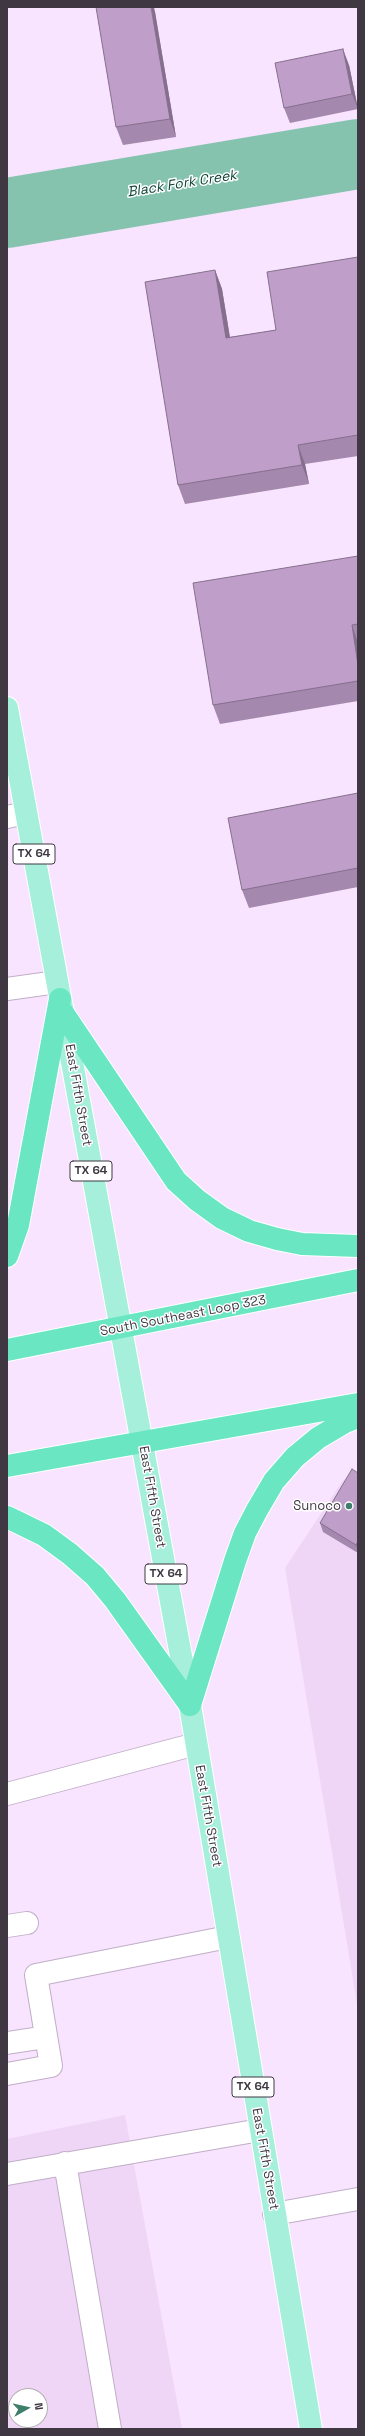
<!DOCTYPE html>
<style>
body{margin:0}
#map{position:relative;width:365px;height:2436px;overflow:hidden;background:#f8e4fe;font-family:"Space Grotesk",sans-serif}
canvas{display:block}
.frame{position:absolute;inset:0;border:8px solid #3f3842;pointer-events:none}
.north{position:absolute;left:8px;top:2388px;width:40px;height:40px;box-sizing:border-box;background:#fff;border:1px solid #b2afb3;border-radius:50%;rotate:82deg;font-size:11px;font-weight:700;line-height:16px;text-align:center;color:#3f3842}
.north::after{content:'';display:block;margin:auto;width:14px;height:18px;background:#3f7e6b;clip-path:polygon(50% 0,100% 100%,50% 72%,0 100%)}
</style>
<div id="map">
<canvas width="365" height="2436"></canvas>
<div class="frame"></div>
<div class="north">N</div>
</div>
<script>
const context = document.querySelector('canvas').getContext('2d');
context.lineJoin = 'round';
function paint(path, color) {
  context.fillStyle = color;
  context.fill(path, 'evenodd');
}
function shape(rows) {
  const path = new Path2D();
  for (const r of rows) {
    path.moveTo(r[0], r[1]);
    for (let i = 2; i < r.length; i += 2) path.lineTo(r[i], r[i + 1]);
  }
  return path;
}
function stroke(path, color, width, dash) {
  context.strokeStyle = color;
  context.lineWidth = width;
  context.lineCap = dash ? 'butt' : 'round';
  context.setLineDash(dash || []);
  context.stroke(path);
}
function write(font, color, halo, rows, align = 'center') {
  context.font = font + ' "Space Grotesk",sans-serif';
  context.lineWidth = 3;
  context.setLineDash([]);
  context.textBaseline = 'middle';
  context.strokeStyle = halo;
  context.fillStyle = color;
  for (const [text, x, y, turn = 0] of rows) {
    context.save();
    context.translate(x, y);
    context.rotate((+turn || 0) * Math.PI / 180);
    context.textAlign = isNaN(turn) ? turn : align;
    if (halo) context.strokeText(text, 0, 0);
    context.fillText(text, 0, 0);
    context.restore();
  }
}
const built = shape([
 [358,1473,358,2010,285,1568,343,1480],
 [125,2115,182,2429,7,2429,7,2139],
 [16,2396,40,2396,40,2420,16,2420]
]);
const river = shape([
 [7,213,358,154]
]);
const minor = shape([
 [7,817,26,813],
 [7,989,57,982],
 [7,1794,196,1744],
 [7,1926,27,1923],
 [7,2043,46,2037],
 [7,2074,51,2066,36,1975,228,1937],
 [65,2163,110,2429],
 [7,2174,260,2130],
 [274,2214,358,2199]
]);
const major = shape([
 [7,708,190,1705,311,2429]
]);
const highway = shape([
 [63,1013,176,1181,197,1200,222,1218,249,1231,277,1239,302,1244,358,1246],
 [7,1256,18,1225,60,999],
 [7,1350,358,1280],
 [7,1466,358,1404],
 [7,1517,44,1535,70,1554,95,1576,115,1600,190,1705],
 [190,1705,235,1561,245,1533,257,1510,274,1481,295,1457,318,1438,345,1422,358,1417]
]);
const wall = shape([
 [155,12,176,137,123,145,116,127],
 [349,65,358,109,290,123,284,108],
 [358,257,358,456,305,464,309,484,185,504,178,485,215,270,222,289,230,337,276,330],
 [358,556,358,701,220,724,213,705],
 [358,793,358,887,249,908,242,890],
 [358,1473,358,1553,323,1532,320,1523]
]);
const shadedWall = shape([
 [151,7,154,7,155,12,176,137,170,119],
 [343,49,349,65,358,109,352,94],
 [215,270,222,289,233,357,226,338],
 [298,445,305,464,309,484,302,465],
 [352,625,358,643,358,665],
 [358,1541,358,1551,356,1545]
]);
const building = shape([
 [96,7,151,7,170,119,116,127,96,7],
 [343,49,352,94,284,108,275,63,343,49],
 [358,257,358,435,298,445,302,465,178,485,145,282,215,270,226,338,276,330,267,272,358,257],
 [358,556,358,624,352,625,358,665,358,681,213,705,193,583,358,556],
 [358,793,358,868,242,890,228,818,358,793],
 [352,1469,358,1473,358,1541,356,1545,320,1523,352,1469]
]);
const markers = [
 [349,1506,4,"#3f7e6b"]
];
const shields = [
 [34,854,42],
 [91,1171,42],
 [166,1574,42],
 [253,2087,42]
];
const shieldNames = [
 ["TX 64",34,854],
 ["TX 64",91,1171],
 ["TX 64",166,1574],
 ["TX 64",253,2087]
];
const streetNames = [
 ["East Fifth Street",78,1095,80],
 ["South Southeast Loop 323",183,1316,-11],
 ["East Fifth Street",152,1497,80],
 ["East Fifth Street",208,1816,80],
 ["East Fifth Street",265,2159,80]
];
const poiNames = [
 ["Sunoco",341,1506]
];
const waterNames = [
 ["Black Fork Creek",182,184,-9]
];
paint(built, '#efd6f7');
stroke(river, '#85c3af', 70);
stroke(minor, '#c1aec7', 24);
stroke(major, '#fff', 24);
stroke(highway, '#fff', 24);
stroke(minor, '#fff', 22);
stroke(major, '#a6f0db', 22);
stroke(highway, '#6ae6c3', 22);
paint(wall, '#a488ad');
paint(shadedWall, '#866f8d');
paint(building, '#bf9ec9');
stroke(building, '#866f8d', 1);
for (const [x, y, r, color] of markers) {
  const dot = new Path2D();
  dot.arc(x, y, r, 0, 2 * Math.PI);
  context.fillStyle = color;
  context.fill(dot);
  stroke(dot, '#fff', 1.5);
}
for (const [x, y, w] of shields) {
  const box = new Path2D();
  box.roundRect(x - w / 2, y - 10, w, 20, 3);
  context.fillStyle = '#fff';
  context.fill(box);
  stroke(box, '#3f3842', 1);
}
write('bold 12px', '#3f3842', null, shieldNames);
write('13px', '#3f3842', '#fff', streetNames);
write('13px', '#3f3842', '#fff', poiNames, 'right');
write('italic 14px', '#104638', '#fff', waterNames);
</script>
